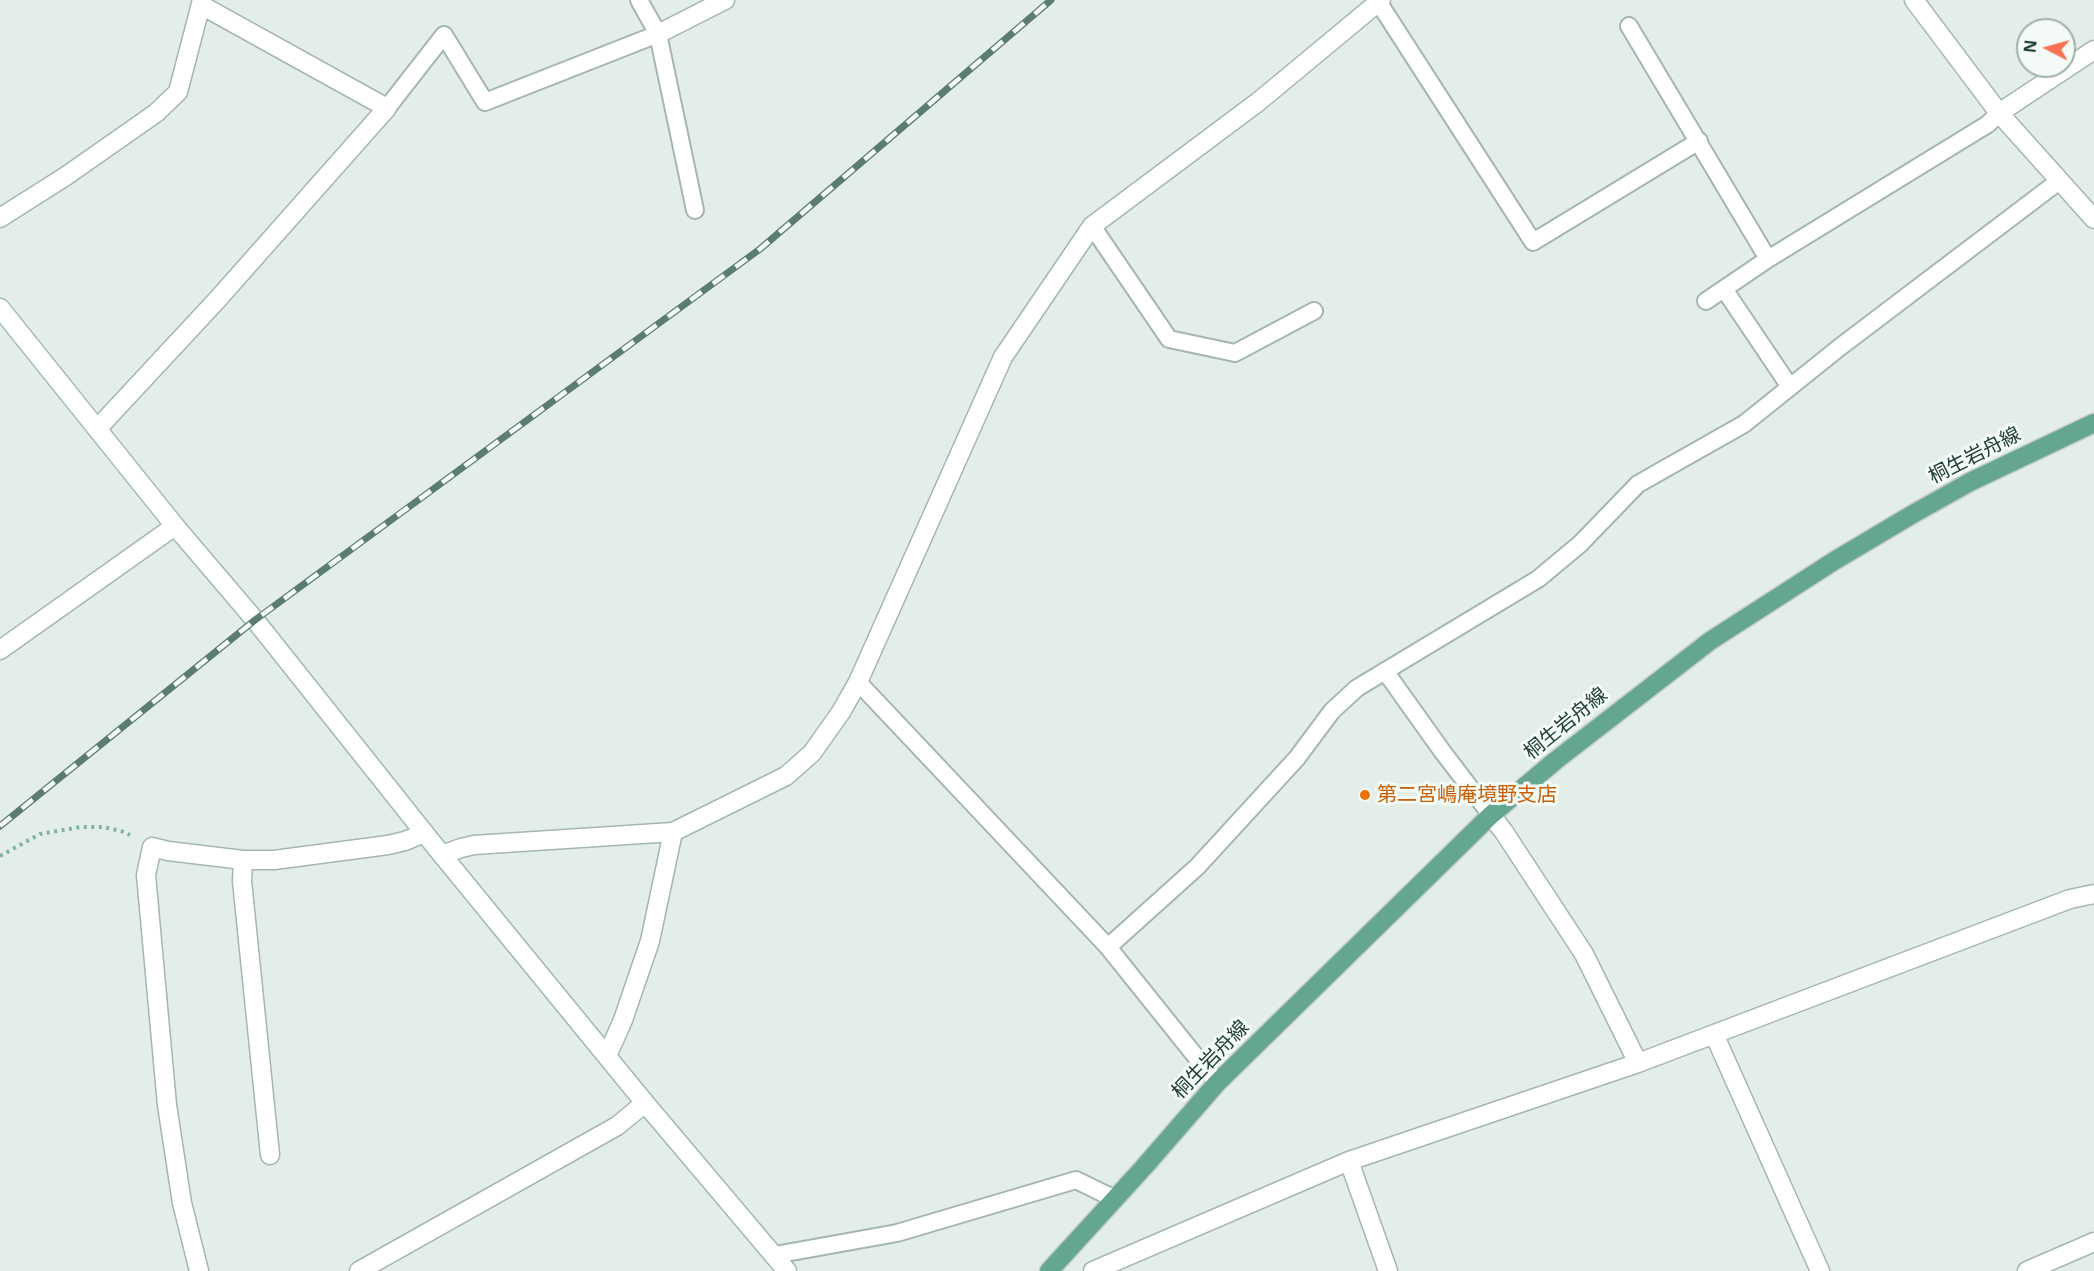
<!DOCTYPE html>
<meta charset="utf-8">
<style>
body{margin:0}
#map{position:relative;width:2094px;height:1271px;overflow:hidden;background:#e3eee8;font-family:"Noto Sans",sans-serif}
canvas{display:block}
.north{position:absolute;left:2016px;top:18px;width:60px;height:60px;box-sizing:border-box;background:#f4faf6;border:2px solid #a0b0a9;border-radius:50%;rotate:276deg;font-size:16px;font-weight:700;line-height:24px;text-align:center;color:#214036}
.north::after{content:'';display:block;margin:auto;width:21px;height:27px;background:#fb7153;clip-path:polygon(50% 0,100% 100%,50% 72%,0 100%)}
</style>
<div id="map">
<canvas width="2094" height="1271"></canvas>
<div class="north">N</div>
</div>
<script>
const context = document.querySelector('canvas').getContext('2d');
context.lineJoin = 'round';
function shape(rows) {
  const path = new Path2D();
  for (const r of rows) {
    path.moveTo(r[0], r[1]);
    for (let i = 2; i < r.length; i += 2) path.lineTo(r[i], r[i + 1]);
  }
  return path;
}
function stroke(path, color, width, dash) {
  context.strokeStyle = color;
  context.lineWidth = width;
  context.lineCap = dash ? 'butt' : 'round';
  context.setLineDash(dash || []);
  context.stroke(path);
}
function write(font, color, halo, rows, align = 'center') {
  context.font = font + ' "Noto Sans","Noto Sans JP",sans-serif';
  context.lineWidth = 6;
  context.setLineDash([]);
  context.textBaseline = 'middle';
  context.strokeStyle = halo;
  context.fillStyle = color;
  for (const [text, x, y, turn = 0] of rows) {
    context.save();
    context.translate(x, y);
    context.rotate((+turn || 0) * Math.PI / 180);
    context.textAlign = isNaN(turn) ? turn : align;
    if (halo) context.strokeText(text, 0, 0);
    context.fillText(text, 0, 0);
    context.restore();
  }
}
const path = shape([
 [0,856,40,834,81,827,103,827,121,831,130,835]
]);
const lane = shape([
 [639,0,658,34,695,210],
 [1379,3,1533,242,1699,141],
 [1629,26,1768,259],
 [387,108,444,35,485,102,658,34],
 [1092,226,1169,339,1235,353,1314,311],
 [1724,289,1790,387],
 [1706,301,1768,259,1988,124,1999,113],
 [1385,671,1442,751,1491,815],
 [858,682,1108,947,1217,1083],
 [1108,947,1197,867,1297,758,1332,711,1357,688,1538,579,1580,544,1638,484,1744,424,1840,347,2059,181],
 [775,1255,897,1233,1076,1180,1115,1199]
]);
const street = shape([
 [1914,0,1999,113,2094,219],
 [658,34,725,0],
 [1999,113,2094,50],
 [0,218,66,176,156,113,178,92,202,0],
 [97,429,217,300,387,108,201,5],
 [0,650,175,526],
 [1491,815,1504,832,1584,954,1638,1063],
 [442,855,461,848,474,845,673,832,786,776,812,753,841,712,858,682,1003,357,1092,226,1258,102,1381,0],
 [243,860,242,881,270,1155],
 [1714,1034,1820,1271],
 [607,1056,623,1020,650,941,673,832],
 [1349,1161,1388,1271],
 [199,1271,182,1203,167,1105,146,875,152,847,168,851,243,860,274,860,388,845,405,841,424,833],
 [359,1271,617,1126,645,1103],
 [1093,1271,1349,1161,1638,1063,2070,899,2094,894],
 [2027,1271,2094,1242]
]);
const secondary = shape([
 [0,308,175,526,255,620,434,845,645,1103,787,1271]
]);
const primary = shape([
 [1049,1271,1144,1167,1217,1083,1491,815,1555,761,1710,641,1834,561,1913,514,1970,482,2094,423]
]);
const rail = shape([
 [0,826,255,620,760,249,1051,0]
]);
const markers = [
 [1365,795,6,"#e8710a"]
];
const streetNames = [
 ["桐生岩舟線",1975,456,-27],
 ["桐生岩舟線",1566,724,-39],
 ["桐生岩舟線",1211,1060,-46]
];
const foodNames = [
 ["第二宮嶋庵境野支店",1377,795]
];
stroke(lane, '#a5b6af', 20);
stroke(street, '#a5b6af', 21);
stroke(secondary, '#a0baaf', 21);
stroke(primary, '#c1cac7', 21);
stroke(path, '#81b3a0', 4, [3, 4.5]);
stroke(lane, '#fff', 16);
stroke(street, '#fff', 18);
stroke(secondary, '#fff', 18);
stroke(primary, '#64a691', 18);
stroke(rail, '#5b7c71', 7);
stroke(rail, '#f4faf6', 4.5, [14]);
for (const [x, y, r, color] of markers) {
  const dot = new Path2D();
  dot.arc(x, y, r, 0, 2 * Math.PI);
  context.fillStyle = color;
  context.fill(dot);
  stroke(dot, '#f4faf6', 2);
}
write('20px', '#214036', '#f4faf6', streetNames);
write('20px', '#c56008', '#f4faf6', foodNames, 'left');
</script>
